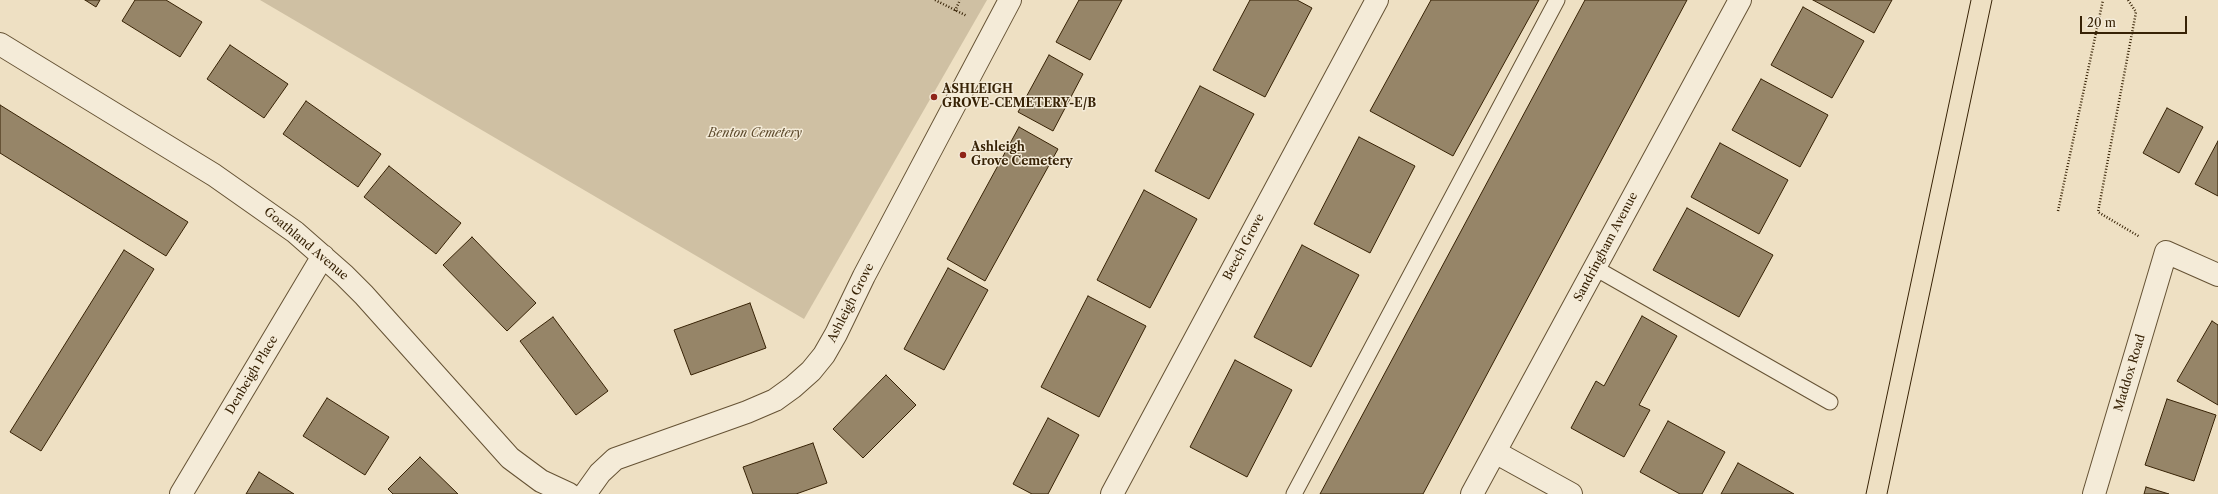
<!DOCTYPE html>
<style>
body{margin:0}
#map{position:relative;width:2218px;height:494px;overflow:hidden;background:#eee0c3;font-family:"Libre Caslon Text",serif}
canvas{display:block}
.scale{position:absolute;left:2080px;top:16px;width:107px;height:18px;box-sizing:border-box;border:2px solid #372205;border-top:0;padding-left:5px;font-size:12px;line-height:14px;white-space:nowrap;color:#372205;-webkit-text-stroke:3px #f4ebd8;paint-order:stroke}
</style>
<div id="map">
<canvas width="2218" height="494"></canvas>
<div class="scale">20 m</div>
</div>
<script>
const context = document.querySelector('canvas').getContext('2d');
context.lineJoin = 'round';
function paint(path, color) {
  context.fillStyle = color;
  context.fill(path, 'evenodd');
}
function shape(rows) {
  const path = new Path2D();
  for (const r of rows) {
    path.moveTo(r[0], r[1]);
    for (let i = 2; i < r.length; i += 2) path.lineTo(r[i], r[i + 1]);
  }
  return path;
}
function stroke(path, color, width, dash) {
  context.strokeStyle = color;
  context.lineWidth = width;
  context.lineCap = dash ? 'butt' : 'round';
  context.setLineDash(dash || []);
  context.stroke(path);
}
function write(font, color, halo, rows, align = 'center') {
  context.font = font + ' "Libre Caslon Text",serif';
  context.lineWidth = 3;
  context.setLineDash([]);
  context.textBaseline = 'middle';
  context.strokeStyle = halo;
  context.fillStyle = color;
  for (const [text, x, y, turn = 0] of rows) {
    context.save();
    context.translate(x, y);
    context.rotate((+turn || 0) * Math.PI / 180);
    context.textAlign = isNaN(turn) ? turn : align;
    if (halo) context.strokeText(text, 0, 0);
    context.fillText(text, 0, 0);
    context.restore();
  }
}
const green = shape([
 [260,0,987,0,804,319]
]);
const building = shape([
 [85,0,100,0,96,7,85,0],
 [135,0,166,0,202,22,180,57,122,21,135,0],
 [1079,0,1122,0,1090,60,1056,42,1079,0],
 [1250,0,1297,0,1312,8,1265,97,1213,70,1250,0],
 [1431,0,1539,0,1453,156,1370,111,1431,0],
 [1585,0,1687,0,1423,494,1320,494,1585,0],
 [1813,0,1892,0,1874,33,1813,0],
 [1803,7,1864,41,1832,98,1771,65,1803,7],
 [230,45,288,84,264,118,207,79,230,45],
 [1049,55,1083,74,1053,131,1018,112,1049,55],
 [1761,79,1828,115,1800,167,1732,130,1761,79],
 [1200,86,1254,114,1209,199,1155,171,1200,86],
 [306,101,381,154,358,187,283,134,306,101],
 [0,105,188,222,166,256,0,153,0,105],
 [2167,108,2203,127,2179,173,2143,153,2167,108],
 [1019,127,1058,149,985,281,947,259,1019,127],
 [1359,137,1415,166,1370,253,1314,224,1359,137],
 [2218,141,2218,196,2195,184,2218,141],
 [1720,143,1788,180,1759,234,1691,197,1720,143],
 [389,166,461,223,436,254,364,197,389,166],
 [1144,190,1197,219,1150,308,1097,280,1144,190],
 [1687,208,1773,255,1739,317,1653,270,1687,208],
 [472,237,536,303,507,331,443,265,472,237],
 [1302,245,1359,275,1311,367,1254,337,1302,245],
 [124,250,154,269,41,451,10,432,124,250],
 [948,268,988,290,944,370,904,349,948,268],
 [1088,296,1146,326,1099,417,1041,387,1088,296],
 [750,303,766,348,691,375,674,330,750,303],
 [1642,316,1677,336,1639,405,1650,410,1624,457,1571,428,1596,381,1604,386,1642,316],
 [553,317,608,391,576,415,520,341,553,317],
 [2212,321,2218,325,2218,405,2177,381,2212,321],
 [1235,360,1292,390,1247,477,1190,447,1235,360],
 [886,375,916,405,863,458,833,429,886,375],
 [327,398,389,437,365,475,303,436,327,398],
 [2167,399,2216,415,2194,481,2145,465,2167,399],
 [1048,418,1079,435,1048,494,1032,494,1013,484,1048,418],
 [1668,421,1725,452,1702,494,1680,494,1640,472,1668,421],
 [813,443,827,483,796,494,753,494,743,467,813,443],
 [420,457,458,494,393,494,388,489,420,457],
 [1738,463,1794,494,1721,494,1738,463],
 [259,472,294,494,246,494,259,472],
 [2146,487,2169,494,2144,494,2146,487]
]);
const path = shape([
 [935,0,967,16],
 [2128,0,2136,12,2098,212,2140,237],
 [955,11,960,0],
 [2058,211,2103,0]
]);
const service = shape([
 [1595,268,1830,402],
 [1294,494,1557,0]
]);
const minor = shape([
 [0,44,214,175,295,232,344,275,364,295,510,458,541,481,569,494],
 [1495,452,1571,494],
 [181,494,323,256],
 [1112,494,1377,0],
 [1472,494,1740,0],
 [2094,494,2166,252,2218,275]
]);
const tertiary = shape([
 [585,494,600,473,615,459,747,412,775,400,793,387,811,371,824,355,836,334,864,276,1010,0]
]);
const tram = shape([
 [1866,494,1971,0],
 [1887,494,1992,0]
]);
const markers = [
 [934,97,4,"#8f2418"],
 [963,155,4,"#8f2418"]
];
const poiNames = [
 ["ASHLEIGH",942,90],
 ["GROVE-CEMETERY-E/B",942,104],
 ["Ashleigh",971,148],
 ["Grove Cemetery",971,162]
];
const parkNames = [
 ["Benton Cemetery",755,134]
];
const streetNames = [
 ["Goathland Avenue",306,244,40],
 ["Beech Grove",1244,247,-62],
 ["Sandringham Avenue",1606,247,-62],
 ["Ashleigh Grove",851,303,-63],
 ["Maddox Road",2130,373,-73],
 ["Denbeigh Place",252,375,-59]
];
paint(green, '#cfc0a3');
paint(building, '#968568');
stroke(building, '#372205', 1);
stroke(service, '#655234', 17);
stroke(minor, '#655234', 24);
stroke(tertiary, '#655234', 24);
stroke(path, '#372205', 2.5, [1, 2]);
stroke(service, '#f4ebd8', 15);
stroke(minor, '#f4ebd8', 22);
stroke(tertiary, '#f4ebd8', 22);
stroke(tram, '#372205', 1);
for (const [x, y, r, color] of markers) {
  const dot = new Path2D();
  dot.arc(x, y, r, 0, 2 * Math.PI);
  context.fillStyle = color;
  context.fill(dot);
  stroke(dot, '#f4ebd8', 1.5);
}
write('bold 12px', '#372205', '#f4ebd8', poiNames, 'left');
write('italic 12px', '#5d4a2c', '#f4ebd8', parkNames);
write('12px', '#372205', '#f4ebd8', streetNames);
</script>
